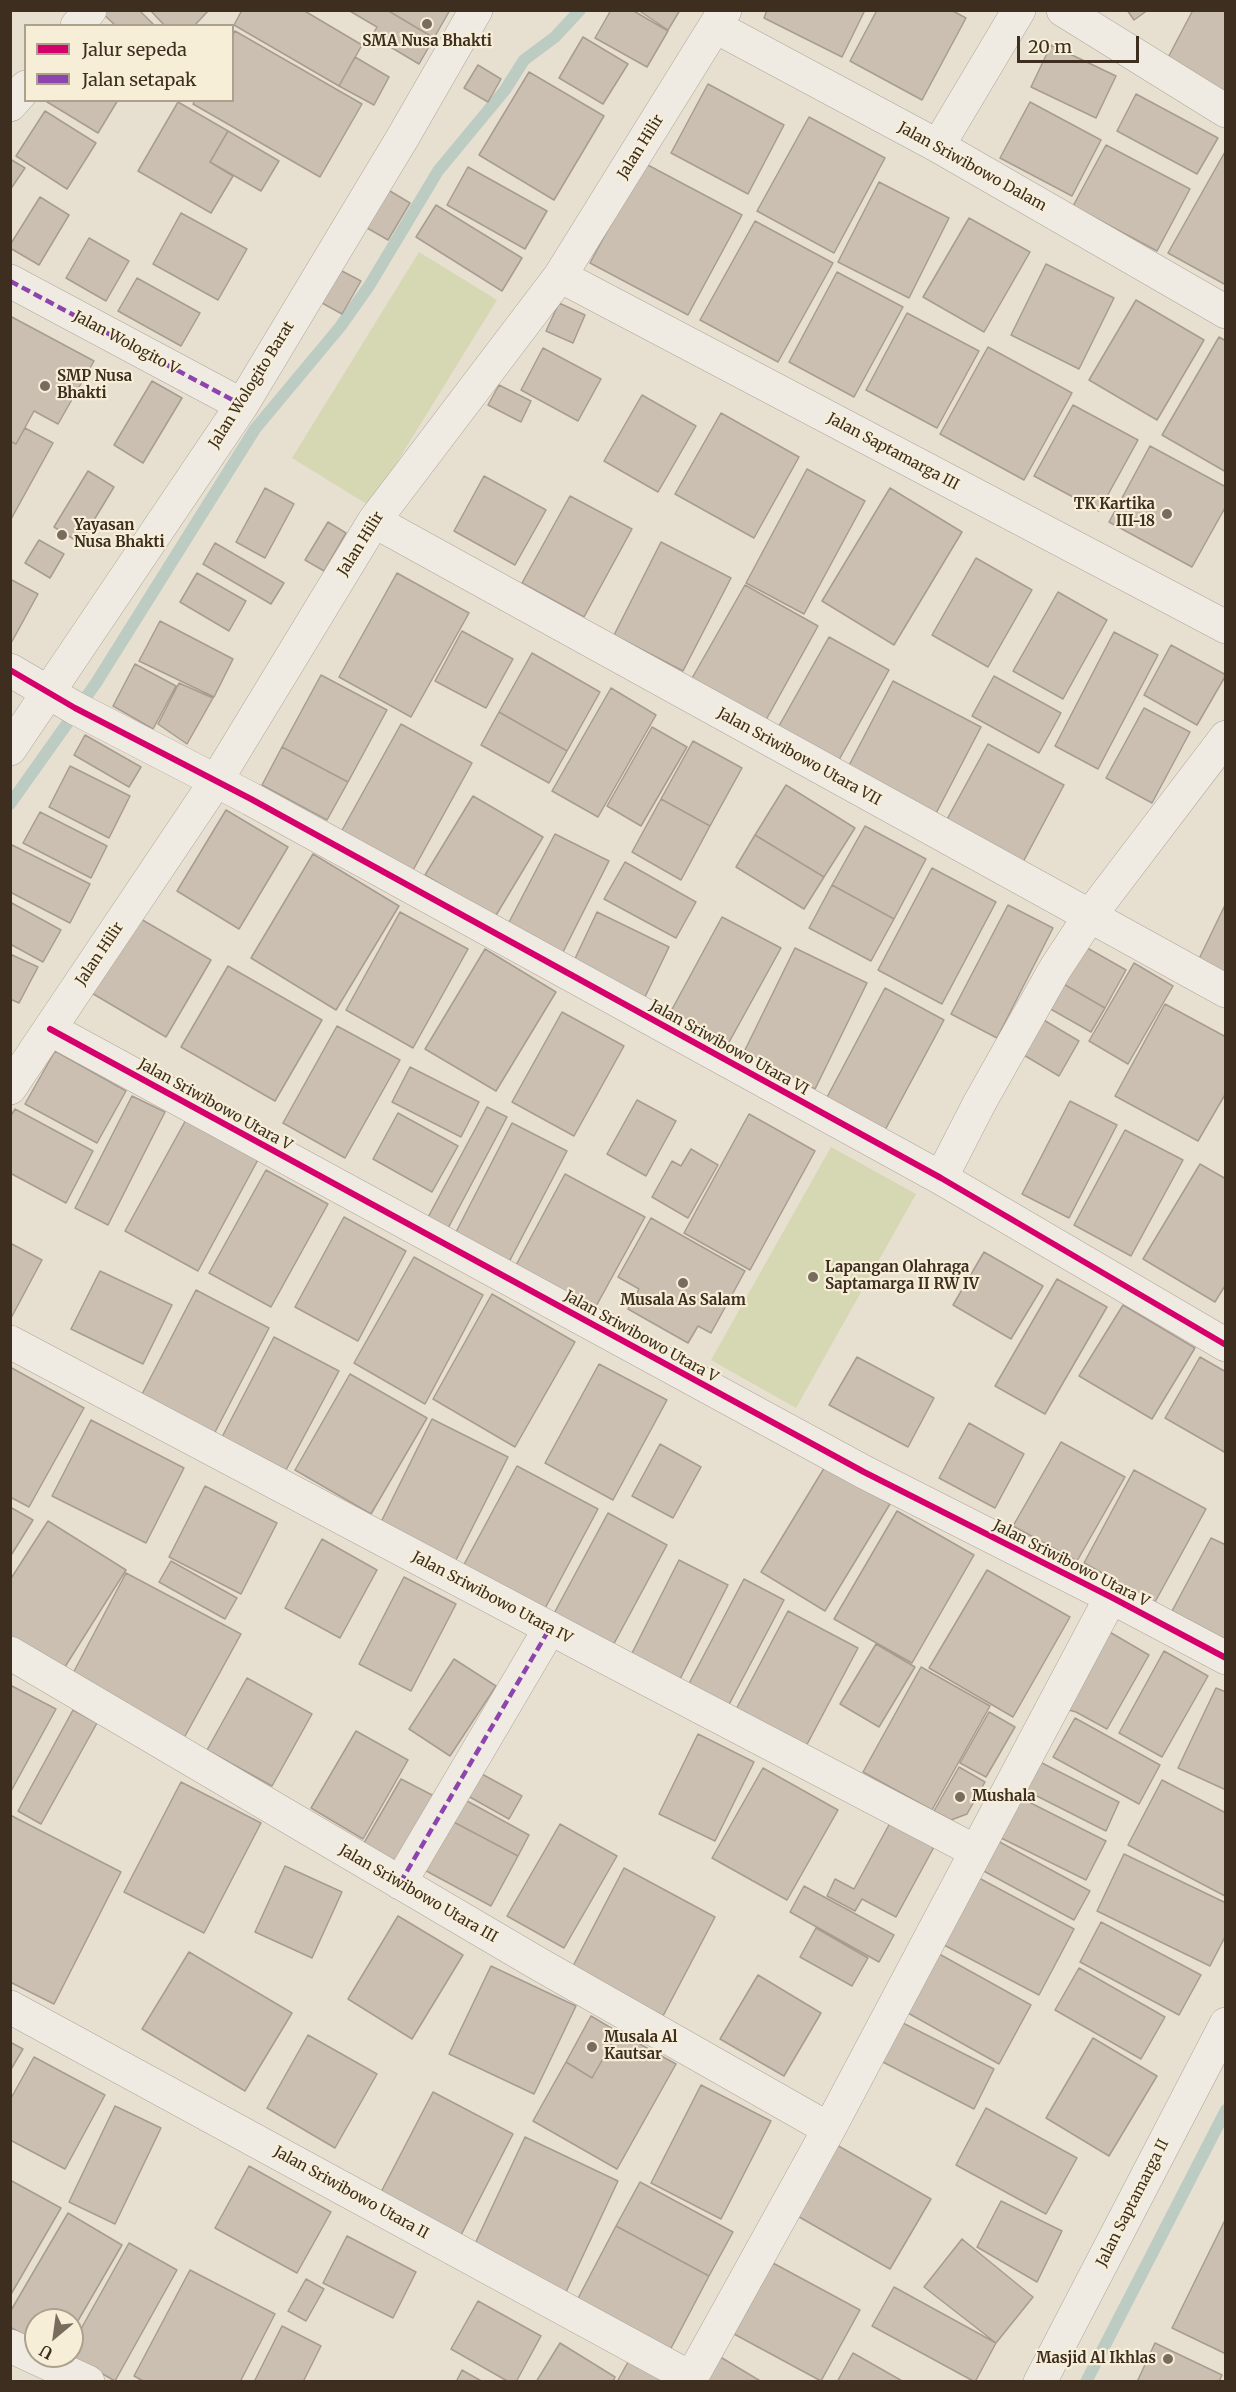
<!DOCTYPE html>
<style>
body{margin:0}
#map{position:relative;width:1236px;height:2392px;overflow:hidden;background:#e7e0d1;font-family:Merriweather,serif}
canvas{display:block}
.frame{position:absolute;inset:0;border:12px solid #3d2e20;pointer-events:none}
.legend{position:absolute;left:24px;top:24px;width:210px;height:78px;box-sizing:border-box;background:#f7eed8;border:2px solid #ada18e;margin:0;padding:8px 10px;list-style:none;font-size:18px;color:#3d2e20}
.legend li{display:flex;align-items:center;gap:12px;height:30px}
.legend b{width:30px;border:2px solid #ada18e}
.north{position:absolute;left:24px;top:2308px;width:60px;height:60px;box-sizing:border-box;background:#f7eed8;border:2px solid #ada18e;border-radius:50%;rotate:209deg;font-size:16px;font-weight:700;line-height:24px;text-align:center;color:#3d2e20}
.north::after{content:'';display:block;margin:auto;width:21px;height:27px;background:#786c5e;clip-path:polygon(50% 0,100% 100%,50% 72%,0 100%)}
.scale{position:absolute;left:1017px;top:36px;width:122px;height:27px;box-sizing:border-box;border:3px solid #3d2e20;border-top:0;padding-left:8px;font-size:18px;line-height:21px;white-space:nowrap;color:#3d2e20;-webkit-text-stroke:4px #f7eed8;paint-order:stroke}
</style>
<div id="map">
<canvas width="1236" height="2392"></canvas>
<div class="frame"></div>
<ul class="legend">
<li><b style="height:8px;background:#d6006c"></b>Jalur sepeda</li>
<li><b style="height:8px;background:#8e44ad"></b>Jalan setapak</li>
</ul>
<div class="north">U</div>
<div class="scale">20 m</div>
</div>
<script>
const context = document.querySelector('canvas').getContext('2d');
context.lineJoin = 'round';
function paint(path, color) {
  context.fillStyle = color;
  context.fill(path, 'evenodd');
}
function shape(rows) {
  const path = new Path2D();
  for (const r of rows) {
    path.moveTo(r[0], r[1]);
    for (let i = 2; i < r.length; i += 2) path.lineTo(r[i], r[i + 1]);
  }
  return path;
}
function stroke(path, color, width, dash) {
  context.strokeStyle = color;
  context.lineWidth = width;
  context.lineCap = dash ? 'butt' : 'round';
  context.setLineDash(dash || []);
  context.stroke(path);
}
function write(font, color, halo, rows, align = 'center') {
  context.font = font + ' Merriweather,serif';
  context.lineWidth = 4.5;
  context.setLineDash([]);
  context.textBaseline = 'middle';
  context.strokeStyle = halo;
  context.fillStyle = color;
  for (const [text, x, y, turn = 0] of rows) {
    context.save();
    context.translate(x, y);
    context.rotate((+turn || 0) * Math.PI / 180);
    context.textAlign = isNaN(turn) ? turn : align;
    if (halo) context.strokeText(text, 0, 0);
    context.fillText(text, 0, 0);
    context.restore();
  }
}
const green = shape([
 [419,252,497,300,370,506,292,458],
 [831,1147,916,1194,796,1408,711,1360]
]);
const stream = shape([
 [10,804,96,683,255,429,340,327,369,286,438,171,505,90,524,60,555,37,580,10],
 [1086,2382,1226,2110]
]);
const building = shape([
 [99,10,139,10,155,26,116,26,99,10],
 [150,10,209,10,194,26,165,26,150,10],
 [242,10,303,10,362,45,339,86,234,25,242,10],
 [348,10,387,10,434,38,419,64,372,36,377,27,348,10],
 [387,10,450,10,434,38,387,10],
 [611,10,632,10,668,31,647,67,595,38,611,10],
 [638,10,680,10,668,30,638,10],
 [767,10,865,10,842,57,764,18,767,10],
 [877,10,951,10,966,18,922,100,850,61,877,10],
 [1127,10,1148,10,1134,20,1127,10],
 [1193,10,1226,10,1226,102,1162,69,1193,10],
 [235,31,362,104,320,177,193,104,195,100,232,100,232,36,235,31],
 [583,37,628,64,603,104,559,78,583,37],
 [1051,45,1116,76,1096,118,1031,87,1051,45],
 [355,57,389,77,374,105,339,86,355,57],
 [478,65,501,79,488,102,464,88,478,65],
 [529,72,604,116,554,200,479,155,529,72],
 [708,84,784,125,748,194,671,153,708,84],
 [1136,94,1218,138,1197,174,1117,131,1136,94],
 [44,100,118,100,98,133,44,100],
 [178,102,228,131,210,162,233,176,211,213,138,171,178,102],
 [1030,102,1101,140,1072,196,1000,158,1030,102],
 [45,111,96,143,67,189,16,156,45,111],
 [809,117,885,158,834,253,757,211,809,117],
 [228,131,279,161,261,191,210,162,228,131],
 [1106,145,1190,189,1157,251,1073,206,1106,145],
 [1226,150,1226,285,1168,253,1226,150],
 [10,159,25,168,10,190,10,159],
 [644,163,742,215,688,315,590,263,644,163],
 [468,167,547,211,525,249,447,205,468,167],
 [879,182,949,218,909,298,838,262,879,182],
 [385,188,410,203,388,240,362,225,385,188],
 [40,197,69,215,39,265,10,248,10,245,40,197],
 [436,205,522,258,502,291,416,237,436,205],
 [181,213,247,249,218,300,153,264,181,213],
 [969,218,1030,252,984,332,923,297,969,218],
 [755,221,833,263,778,362,700,320,755,221],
 [89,238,129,261,106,301,66,278,89,238],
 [1046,264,1114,298,1079,369,1011,335,1046,264],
 [340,270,361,281,342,314,322,303,340,270],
 [837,272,903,307,854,397,789,362,837,272],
 [137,278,200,313,181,346,118,311,137,278],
 [1136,300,1204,340,1157,420,1089,380,1136,300],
 [559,303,585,315,573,343,546,331,559,303],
 [907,313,979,351,937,428,866,390,907,313],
 [10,316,94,361,58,424,34,411,16,444,10,441,10,316],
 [1219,337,1226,341,1226,472,1162,435,1219,337],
 [988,347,1072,393,1024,480,940,434,988,347],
 [543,348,601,379,578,421,521,390,543,348],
 [152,381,182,398,143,463,114,445,152,381],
 [499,385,531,401,521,422,488,405,499,385],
 [642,395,696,426,658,492,604,461,642,395],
 [1073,405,1138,440,1099,511,1034,476,1073,405],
 [721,413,799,457,754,538,675,494,721,413],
 [25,428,53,443,10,521,10,441,16,444,25,428],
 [1150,446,1226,487,1226,506,1192,567,1109,522,1150,446],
 [807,469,865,501,804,614,746,583,807,469],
 [88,471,114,487,80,543,54,527,88,471],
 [484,476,546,510,515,565,454,531,484,476],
 [265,488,294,504,265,558,236,542,265,488],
 [890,488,962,532,894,645,822,601,890,488],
 [570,496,632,529,584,617,522,583,570,496],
 [328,522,346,533,324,571,305,560,328,522],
 [39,540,64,554,50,578,25,563,39,540],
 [661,542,731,578,683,671,614,635,661,542],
 [215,543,284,583,271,604,203,564,215,543],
 [976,558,1032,590,988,667,932,635,976,558],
 [197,573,246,601,229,631,180,602,197,573],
 [397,573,469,613,411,717,339,677,397,573],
 [10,579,38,594,10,645,10,579],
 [745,585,818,626,761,729,687,687,745,585],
 [1058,592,1107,620,1063,699,1013,671,1058,592],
 [160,621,233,659,214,697,139,661,160,621],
 [462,631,513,659,486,708,435,681,462,631],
 [1114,632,1158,655,1098,769,1055,746,1114,632],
 [829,637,889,670,835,767,775,733,829,637],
 [1171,645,1226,675,1197,725,1144,695,1171,645],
 [532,653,600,692,567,751,499,712,532,653],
 [135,664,176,686,153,729,113,706,135,664],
 [321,675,387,710,348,782,282,747,321,675],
 [994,676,1061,713,1039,753,972,716,994,676],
 [893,681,981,727,932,821,844,775,893,681],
 [179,683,213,698,187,744,158,724,179,683],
 [611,688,656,715,598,817,552,791,611,688],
 [1144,708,1190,732,1152,803,1106,778,1144,708],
 [499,712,567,751,549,783,481,745,499,712],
 [401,724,472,763,412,872,341,832,401,724],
 [652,727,687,747,641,826,607,806,652,727],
 [85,735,141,767,129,787,74,755,85,735],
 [693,741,742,768,710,826,661,799,693,741],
 [988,744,1064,785,1022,864,945,823,988,744],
 [282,747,348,782,327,820,262,785,282,747],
 [70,766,130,796,109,838,49,807,70,766],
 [786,785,855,828,824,877,755,835,786,785],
 [473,796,543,837,495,917,425,875,473,796],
 [661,799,710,826,681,880,632,852,661,799],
 [226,810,288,847,239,929,177,891,226,810],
 [40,812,107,846,91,878,23,843,40,812],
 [865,826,926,859,894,919,832,885,865,826],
 [555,834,609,861,562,954,507,926,555,834],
 [755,835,824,877,804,909,736,867,755,835],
 [10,844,90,884,70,923,10,892,10,844],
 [313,854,399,906,336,1010,251,958,313,854],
 [625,862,696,902,676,938,604,899,625,862],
 [932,868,996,902,942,1004,878,970,932,868],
 [832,885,894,919,871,961,809,928,832,885],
 [10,902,61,930,43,962,10,944,10,902],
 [1226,903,1226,976,1197,963,1226,903],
 [1008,905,1053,928,997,1038,951,1014,1008,905],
 [400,912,468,949,413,1048,346,1010,400,912],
 [597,912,669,947,644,999,572,965,597,912],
 [134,915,211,960,166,1037,90,992,134,915],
 [722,917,781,948,728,1044,670,1013,722,917],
 [1075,941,1126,970,1105,1008,1053,978,1075,941],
 [795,948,867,983,815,1089,743,1054,795,948],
 [485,949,556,992,496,1091,425,1049,485,949],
 [10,954,38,967,19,1003,10,999,10,954],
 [1134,963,1173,986,1128,1064,1089,1041,1134,963],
 [228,966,322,1020,275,1101,181,1047,228,966],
 [1053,978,1105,1008,1091,1032,1040,1003,1053,978],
 [885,988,944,1020,884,1132,825,1101,885,988],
 [1165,1004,1226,1037,1226,1093,1198,1141,1115,1096,1165,1004],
 [562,1012,624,1046,574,1136,512,1102,562,1012],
 [1037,1016,1079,1041,1059,1076,1017,1051,1037,1016],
 [337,1026,400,1060,345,1158,283,1123,337,1026],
 [55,1051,126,1091,97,1143,25,1104,55,1051],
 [410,1067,479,1102,461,1137,392,1102,410,1067],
 [132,1096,165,1112,108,1225,75,1208,132,1096],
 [637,1100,676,1121,646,1176,607,1154,637,1100],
 [1070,1101,1117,1125,1069,1218,1022,1194,1070,1101],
 [487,1107,507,1117,446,1232,426,1221,487,1107],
 [15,1109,93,1151,66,1203,10,1173,10,1117,15,1109],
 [398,1113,458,1146,432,1192,373,1159,398,1113],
 [749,1114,815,1151,750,1270,684,1233,749,1114],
 [188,1116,260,1156,198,1271,125,1231,188,1116],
 [512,1123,567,1151,509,1262,455,1234,512,1123],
 [1125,1130,1183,1160,1131,1256,1074,1225,1125,1130],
 [691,1149,718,1165,688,1218,652,1197,672,1161,681,1166,691,1149],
 [1200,1164,1226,1179,1226,1284,1215,1302,1143,1259,1200,1164],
 [266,1170,328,1204,271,1307,209,1273,266,1170],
 [565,1174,645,1217,594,1310,515,1267,565,1174],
 [344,1217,406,1251,358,1341,295,1307,344,1217],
 [651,1218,745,1271,711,1333,698,1326,688,1343,628,1309,639,1289,618,1277,651,1218],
 [10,1243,42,1260,10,1320,10,1243],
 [984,1252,1043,1286,1011,1339,953,1305,984,1252],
 [414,1257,483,1295,425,1404,354,1363,414,1257],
 [100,1271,172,1305,143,1364,71,1329,100,1271],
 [1057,1279,1107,1307,1045,1414,995,1386,1057,1279],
 [196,1290,269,1328,213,1436,140,1398,196,1290],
 [492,1294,575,1342,515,1447,433,1399,492,1294],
 [1123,1305,1195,1348,1152,1419,1079,1376,1123,1305],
 [274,1337,339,1371,286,1470,222,1437,274,1337],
 [857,1357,934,1398,908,1447,829,1405,857,1357],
 [1200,1357,1226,1372,1226,1453,1165,1418,1200,1357],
 [599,1364,667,1400,613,1500,545,1463,599,1364],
 [10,1367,84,1408,29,1507,10,1497,10,1367],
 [350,1374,427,1418,371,1514,295,1470,350,1374],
 [432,1419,508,1457,453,1566,378,1528,432,1419],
 [91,1420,184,1468,146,1543,52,1496,91,1420],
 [969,1423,1024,1454,995,1508,939,1478,969,1423],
 [1061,1442,1125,1477,1077,1561,1013,1526,1061,1442],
 [660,1444,701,1467,673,1518,632,1496,660,1444],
 [826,1465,890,1504,825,1611,761,1572,826,1465],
 [517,1466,598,1509,542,1614,461,1570,517,1466],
 [1134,1470,1206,1509,1155,1602,1084,1563,1134,1470],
 [205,1486,277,1523,241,1594,169,1557,205,1486],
 [10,1507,33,1520,10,1557,10,1507],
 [897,1511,974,1555,912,1663,834,1619,897,1511],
 [608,1513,667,1545,610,1651,551,1619,608,1513],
 [48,1521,126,1570,63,1670,10,1637,10,1580,48,1521],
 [1211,1538,1226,1545,1226,1640,1172,1611,1211,1538],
 [322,1539,377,1570,340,1638,285,1608,322,1539],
 [679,1560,728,1585,677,1685,628,1661,679,1560],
 [171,1561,237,1598,225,1619,159,1582,171,1561],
 [987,1570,1070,1617,1013,1717,929,1668,987,1570],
 [126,1573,241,1634,184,1738,71,1677,126,1573],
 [404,1577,456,1604,411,1691,359,1664,404,1577],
 [744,1579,784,1600,724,1714,684,1693,744,1579],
 [788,1611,858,1648,803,1752,733,1715,788,1611],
 [1101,1627,1149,1655,1107,1729,1076,1712,1054,1706,1101,1627],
 [876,1644,915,1667,879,1727,840,1704,876,1644],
 [1164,1651,1208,1676,1162,1757,1119,1733,1164,1651],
 [454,1659,496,1686,450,1756,409,1729,454,1659],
 [921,1667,990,1706,932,1810,863,1772,921,1667],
 [247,1678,312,1714,272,1786,207,1750,247,1678],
 [10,1685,56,1709,10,1793,10,1685],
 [1216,1688,1226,1692,1226,1790,1178,1768,1216,1688],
 [73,1710,97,1723,41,1824,18,1811,73,1710],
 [989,1712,1015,1727,986,1777,960,1763,989,1712],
 [1075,1718,1160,1765,1139,1804,1053,1757,1075,1718],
 [356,1731,408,1760,363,1839,311,1808,356,1731],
 [698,1734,754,1762,715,1841,659,1814,698,1734],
 [1034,1759,1119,1802,1106,1831,1019,1787,1034,1759],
 [959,1767,985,1782,967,1814,951,1820,934,1811,959,1767],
 [763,1768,838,1810,787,1900,712,1858,763,1768],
 [480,1773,522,1796,509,1819,468,1796,480,1773],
 [401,1779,434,1796,396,1867,361,1848,401,1779],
 [1162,1780,1226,1813,1225,1896,1128,1845,1162,1780],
 [181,1782,261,1823,204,1933,124,1892,181,1782],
 [1013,1794,1106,1841,1086,1880,993,1834,1013,1794],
 [458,1796,529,1835,518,1856,446,1818,458,1796],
 [10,1815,121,1872,54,2004,10,1982,10,1815],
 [446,1818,518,1856,491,1906,419,1867,446,1818],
 [890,1823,934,1847,896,1917,862,1899,855,1911,827,1896,835,1879,854,1889,890,1823],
 [560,1824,617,1856,564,1948,507,1916,560,1824],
 [996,1840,1090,1891,1074,1920,980,1869,996,1840],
 [1124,1854,1226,1903,1226,1935,1210,1966,1097,1911,1124,1854],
 [285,1866,342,1892,312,1958,255,1932,285,1866],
 [624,1868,715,1917,663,2016,572,1968,624,1868],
 [977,1877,1074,1929,1039,1995,942,1944,977,1877],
 [804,1886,894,1935,879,1962,790,1912,804,1886],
 [398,1916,463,1955,412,2039,348,1999,398,1916],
 [1101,1922,1201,1975,1179,2015,1080,1962,1101,1922],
 [816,1928,868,1958,852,1986,800,1957,816,1928],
 [932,1950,1031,2005,999,2064,899,2008,932,1950],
 [189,1952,292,2013,245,2091,142,2029,189,1952],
 [491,1966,576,2006,534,2094,449,2054,491,1966],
 [1079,1968,1165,2017,1141,2059,1055,2010,1079,1968],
 [758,1975,821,2013,784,2076,720,2039,758,1975],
 [591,2016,618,2032,592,2078,566,2062,591,2016],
 [897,2020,994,2069,974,2109,877,2059,897,2020],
 [618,2032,676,2064,617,2169,533,2121,566,2062,592,2078,618,2032],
 [308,2035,377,2074,335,2148,267,2108,308,2035],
 [1093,2038,1157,2076,1109,2156,1046,2118,1093,2038],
 [10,2042,23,2049,10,2071,10,2042],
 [34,2057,105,2095,65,2169,10,2140,10,2100,34,2057],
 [701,2085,771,2121,721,2219,651,2183,701,2085],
 [433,2092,513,2134,461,2235,380,2194,433,2092],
 [115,2106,161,2128,115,2224,69,2202,115,2106],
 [986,2108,1077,2158,1046,2214,956,2165,986,2108],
 [525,2137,618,2181,566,2292,473,2248,525,2137],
 [828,2140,931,2199,890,2269,787,2210,828,2140],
 [249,2166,331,2212,297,2273,215,2228,249,2166],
 [10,2180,61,2208,10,2296,10,2180],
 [640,2182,733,2232,709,2276,616,2226,640,2182],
 [1001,2201,1062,2231,1037,2282,977,2247,1001,2201],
 [68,2213,122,2245,72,2331,72,2320,36,2320,36,2342,10,2327,10,2312,68,2213],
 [1226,2218,1226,2354,1172,2328,1226,2218],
 [616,2226,709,2276,668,2354,575,2304,616,2226],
 [347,2236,416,2272,393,2318,323,2283,347,2236],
 [962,2239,1033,2297,996,2343,924,2287,962,2239],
 [129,2243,177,2270,115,2381,71,2356,72,2345,129,2243],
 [773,2263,860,2310,821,2381,734,2334,773,2263],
 [190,2270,275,2314,240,2382,145,2382,134,2376,190,2270],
 [306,2279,324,2289,306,2321,288,2311,306,2279],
 [894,2287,996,2343,975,2382,872,2326,894,2287],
 [478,2301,541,2336,516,2382,509,2382,451,2349,478,2301],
 [282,2326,321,2346,303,2382,254,2382,282,2326],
 [560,2343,615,2377,613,2382,536,2382,560,2343],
 [1155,2343,1222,2375,1219,2382,1137,2382,1155,2343],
 [853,2353,904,2382,837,2382,853,2353],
 [717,2355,762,2382,701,2382,717,2355],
 [629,2360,662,2378,660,2382,617,2382,629,2360],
 [462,2370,483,2382,456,2382,462,2370]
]);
const street = shape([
 [1063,10,1226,111],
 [77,26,90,10],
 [716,27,938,146,1226,312],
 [10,105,26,87],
 [938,146,1019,10],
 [560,276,1226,627],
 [10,281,242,405],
 [374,521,1226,991],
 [10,670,75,708,251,799,941,1178,1226,1345],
 [10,749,242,405,403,137,476,10],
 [50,1029,864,1472,1111,1597,1226,1658],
 [10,1088,216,781,374,521,560,276,725,10],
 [941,1178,980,1102,1055,969,1089,917,1226,737],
 [10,1342,595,1652,975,1851],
 [10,1653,537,1963,829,2129],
 [400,1883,550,1628],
 [10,2007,691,2378],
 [10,2346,88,2382],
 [689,2382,829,2129,1111,1597],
 [1040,2382,1226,2024]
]);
const quiet = shape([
 [10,281,242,405],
 [400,1883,550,1628]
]);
const cycleway = shape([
 [10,670,75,708,251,799,941,1178,1226,1345],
 [50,1029,864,1472,1111,1597,1226,1658]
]);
const markers = [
 [427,24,6,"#786c5e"],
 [45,386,6,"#786c5e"],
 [1167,514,6,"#786c5e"],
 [62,535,6,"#786c5e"],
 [813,1277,6,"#786c5e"],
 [683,1283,6,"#786c5e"],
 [960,1797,6,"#786c5e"],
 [592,2047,6,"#786c5e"],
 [1168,2359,6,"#786c5e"]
];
const poiNames = [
 ["SMA Nusa Bhakti",427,42,"center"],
 ["SMP Nusa",57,377],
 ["Bhakti",57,394],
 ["TK Kartika",1155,505,"right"],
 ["III-18",1155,522,"right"],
 ["Yayasan",74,526],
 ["Nusa Bhakti",74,543],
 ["Lapangan Olahraga",825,1268],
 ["Saptamarga II RW IV",825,1285],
 ["Musala As Salam",683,1301,"center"],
 ["Mushala",972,1797],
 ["Musala Al",604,2038],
 ["Kautsar",604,2055],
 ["Masjid Al Ikhlas",1156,2359,"right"]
];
const streetNames = [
 ["Jalan Hilir",641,147,-58],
 ["Jalan Sriwibowo Dalam",972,167,29],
 ["Jalan Wologito V",126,343,28],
 ["Jalan Wologito Barat",252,385,-58],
 ["Jalan Saptamarga III",893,452,28],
 ["Jalan Hilir",361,544,-58],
 ["Jalan Sriwibowo Utara VII",799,757,29],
 ["Jalan Hilir",100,954,-56],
 ["Jalan Sriwibowo Utara VI",729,1048,29],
 ["Jalan Sriwibowo Utara V",215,1105,29],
 ["Jalan Sriwibowo Utara V",641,1337,29],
 ["Jalan Sriwibowo Utara V",1071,1564,27],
 ["Jalan Sriwibowo Utara IV",492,1598,28],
 ["Jalan Sriwibowo Utara III",418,1894,30],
 ["Jalan Sriwibowo Utara II",351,2193,29],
 ["Jalan Saptamarga II",1133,2203,-63]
];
paint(green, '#d6d7b3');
stroke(stream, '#bcccc2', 12);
paint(building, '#cbbfb2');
stroke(building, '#a89c90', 1.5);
stroke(street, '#ada599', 34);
stroke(street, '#efebe3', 33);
stroke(quiet, '#8e44ad', 4.5, [9, 4.5]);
stroke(cycleway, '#d6006c', 6);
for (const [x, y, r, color] of markers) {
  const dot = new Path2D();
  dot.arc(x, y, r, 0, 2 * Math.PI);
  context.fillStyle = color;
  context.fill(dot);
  stroke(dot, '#f7eed8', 2);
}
write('bold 15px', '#3d2e20', '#f7eed8', poiNames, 'left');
write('15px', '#3d2e20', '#f7eed8', streetNames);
</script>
